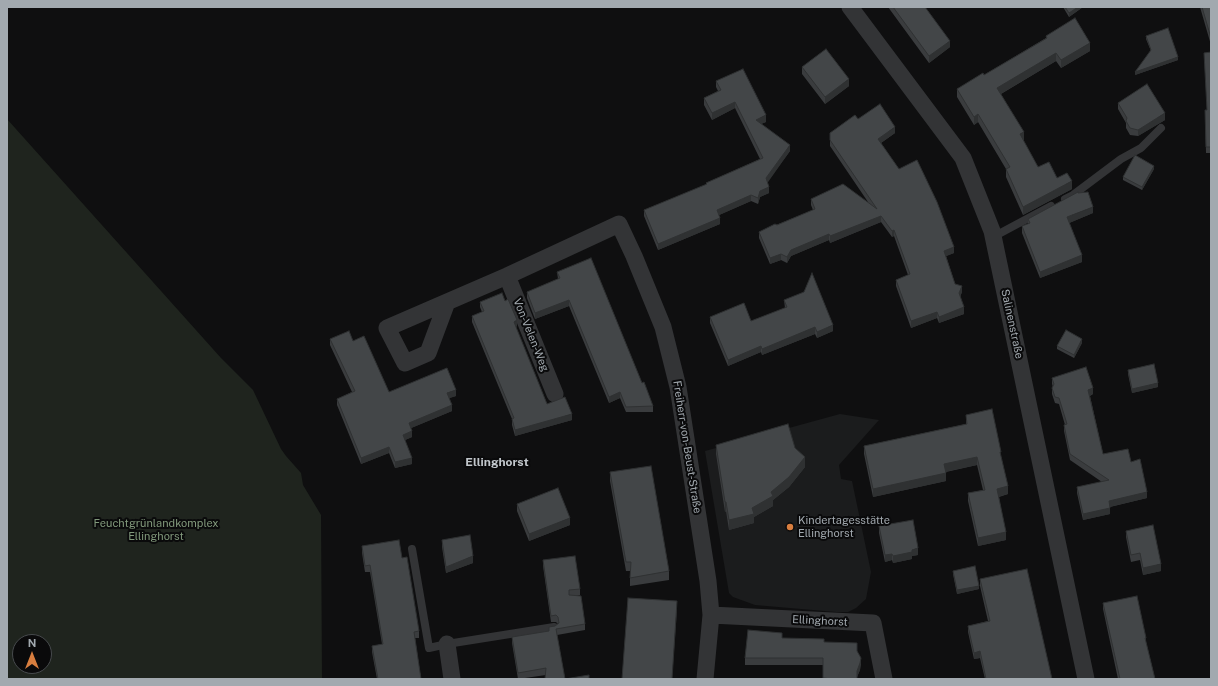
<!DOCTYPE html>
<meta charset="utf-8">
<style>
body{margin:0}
#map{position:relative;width:1218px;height:686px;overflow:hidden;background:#0f0f10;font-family:"Public Sans",sans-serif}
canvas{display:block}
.frame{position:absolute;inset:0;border:8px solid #a2a9af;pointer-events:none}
.north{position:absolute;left:12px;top:634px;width:40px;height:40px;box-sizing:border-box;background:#0a0a0b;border:1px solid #474a4d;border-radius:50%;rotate:0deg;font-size:11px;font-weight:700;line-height:16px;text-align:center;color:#a2a9af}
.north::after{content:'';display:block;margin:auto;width:14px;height:18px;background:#d87e3f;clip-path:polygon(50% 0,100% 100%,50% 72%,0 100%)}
</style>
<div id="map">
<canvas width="1218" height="686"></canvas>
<div class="frame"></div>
<div class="north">N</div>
</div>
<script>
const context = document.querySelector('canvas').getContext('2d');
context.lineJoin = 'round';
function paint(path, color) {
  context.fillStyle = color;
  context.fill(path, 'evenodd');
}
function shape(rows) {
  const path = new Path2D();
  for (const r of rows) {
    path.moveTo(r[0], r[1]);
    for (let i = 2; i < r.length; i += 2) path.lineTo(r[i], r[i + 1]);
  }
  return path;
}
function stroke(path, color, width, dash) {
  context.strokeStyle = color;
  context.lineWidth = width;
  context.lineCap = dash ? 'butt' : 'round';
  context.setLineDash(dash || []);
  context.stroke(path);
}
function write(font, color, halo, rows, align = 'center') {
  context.font = font + ' "Public Sans",sans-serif';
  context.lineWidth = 4;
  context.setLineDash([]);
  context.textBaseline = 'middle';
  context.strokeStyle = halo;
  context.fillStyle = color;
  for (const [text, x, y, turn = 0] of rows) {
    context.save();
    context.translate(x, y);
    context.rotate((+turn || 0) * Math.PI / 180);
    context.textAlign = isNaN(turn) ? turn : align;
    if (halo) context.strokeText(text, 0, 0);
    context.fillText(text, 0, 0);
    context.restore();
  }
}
const built = shape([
 [840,414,879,420,839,465,841,479,852,481,871,572,866,599,856,608,848,612,836,612,755,605,733,597,729,593,705,451]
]);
const green = shape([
 [7,119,221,358,253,390,281,449,286,456,301,473,303,485,321,515,322,679,7,679],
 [20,642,44,642,44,666,20,666]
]);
const lane = shape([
 [1065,199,1073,195,1121,159,1141,148,1161,128],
 [993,237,1051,206],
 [412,549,429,648,447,644,554,627]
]);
const street = shape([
 [850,7,963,158,992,231,1086,679],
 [507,276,555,394],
 [447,302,428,353,405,363,387,328,507,276,619,224,634,256,663,327,678,387,708,581,711,615,705,679],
 [711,615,873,623,884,679],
 [447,644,452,679]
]);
const wall = shape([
 [888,7,925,7,950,47,929,63],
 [1063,7,1083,7,1069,17],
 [1200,7,1211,7,1211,45],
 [1046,36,1090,51,1061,68,1056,61,1001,94,1024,140,1023,140,1038,167,1057,178,1072,189,1023,215,1006,177,1006,169,978,122,974,125,957,97,957,89,984,75,1046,38],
 [1146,36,1178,60,1135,75,1151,51,1146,39],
 [1211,52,1211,153,1206,153,1205,110,1207,110],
 [802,67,849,86,825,104,802,74],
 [716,81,766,122,761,124,790,151,767,182,769,193,760,197,758,204,751,201,719,215,720,224,658,250,644,216,644,210,706,185,706,183,760,159,735,108,712,120,704,105,704,98,718,91,716,87],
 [1118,103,1165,120,1138,136,1130,135,1126,128,1126,123,1118,109],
 [858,119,895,133,881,143,954,253,946,256,955,284,962,292,960,297,964,314,939,323,937,318,911,328,896,286,896,280,908,275,894,236,892,237,881,222,830,243,829,240,791,256,787,263,781,260,770,264,759,238,759,232,813,210,811,205,811,199,868,202,830,146,830,133],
 [1154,169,1142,190,1123,180,1123,177],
 [1093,213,1069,223,1082,262,1040,278,1022,233,1022,226,1028,224,1028,219],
 [557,272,642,383,653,406,653,412,626,412,620,398,609,403,569,306,535,319,527,298,527,292,558,279],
 [784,300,833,331,817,338,815,334,762,355,761,352,728,366,710,323,710,317,751,321,785,308],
 [480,302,517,326,516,327,547,404,572,420,515,436,512,425,512,419,472,322,472,316,482,312,480,307],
 [330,339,353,341,389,392,456,396,449,398,452,411,411,428,412,437,405,440,412,464,395,468,389,453,361,464,337,405,337,399,352,392,330,345],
 [1082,343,1074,358,1057,349,1057,346],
 [1128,370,1158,387,1132,393,1128,374],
 [1052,378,1093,394,1090,396,1103,454,1131,462,1147,498,1110,507,1110,514,1083,520,1077,493,1077,487,1102,482,1070,460,1064,431,1064,425,1065,425,1059,404,1055,403,1052,394,1052,388,1053,387,1052,384],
 [966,415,1001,457,1008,494,999,497,1006,540,978,546,968,501,968,493,983,490,977,465,946,472,946,481,873,497,864,454,864,446,966,424],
 [716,445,795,448,805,467,789,487,773,500,773,506,754,517,754,523,729,530,726,511,725,512,716,454],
 [610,472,669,571,669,580,630,586,630,571,626,571,610,481],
 [517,504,570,525,529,541,517,511],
 [879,526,918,555,912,556,912,559,893,563,892,560,885,562,879,533],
 [1126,531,1161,571,1143,575,1140,560,1131,562,1126,537],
 [442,540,473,563,446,573,442,547],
 [362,546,402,558,419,631,419,638,415,638,421,679,377,679,372,652,372,646,382,644,370,572,365,572,362,553],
 [543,560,580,589,580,595,575,596,585,624,585,630,557,635,565,679,589,679,545,679,546,675,518,679,512,643,512,637,549,631,558,624,556,622,551,622,543,566],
 [953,571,979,589,957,594,953,574],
 [980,579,1052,679,985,679,980,658,974,659,968,632,968,626,988,621,980,586],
 [1103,603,1146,638,1146,642,1155,679,1118,679,1103,609],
 [782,638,824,642,857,651,861,664,860,670,857,677,857,679,823,679,823,665,745,665,745,658]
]);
const shadedWall = shape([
 [1078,7,1083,7,1069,17,1069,13],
 [950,41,950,47,929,63,929,56],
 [1090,43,1090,51,1061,68,1061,60],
 [1056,53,1056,61,997,96,997,88],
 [1178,57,1178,60,1135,75,1135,72],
 [849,79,849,86,825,104,825,97],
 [735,102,735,108,712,120,712,113],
 [1165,113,1165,120,1138,136,1138,130],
 [978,114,978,122,974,125,974,117],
 [766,115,766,122,756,126,756,120],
 [895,127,895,133,878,145,878,139],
 [1024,132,1024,140,1020,142,1020,134],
 [790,145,790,151,766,185,766,178],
 [1154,166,1154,169,1142,190,1142,187],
 [1072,181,1072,189,1023,215,1023,207],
 [769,187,769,193,760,197,758,204,758,198,760,191],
 [751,195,751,201,717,216,717,210],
 [1093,207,1093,213,1067,224,1067,217],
 [881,216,881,222,830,243,830,236],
 [720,218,720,224,658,250,658,244],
 [894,230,894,236,892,237,892,231],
 [829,234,829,240,791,256,787,263,787,257,791,250],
 [954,247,954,253,944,257,944,251],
 [781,254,781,260,770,264,770,258],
 [1082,255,1082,262,1040,278,1040,272],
 [962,286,962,292,959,299,959,293],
 [569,300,569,306,535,319,535,313],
 [964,307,964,314,939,323,939,317],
 [937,312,937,318,911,328,911,321],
 [517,320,517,326,514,327,514,322],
 [833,325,833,331,817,338,817,332],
 [815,327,815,334,762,355,762,349],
 [1082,339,1082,343,1074,358,1074,355],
 [761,346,761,352,728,366,728,360],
 [1158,383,1158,387,1132,393,1132,389],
 [1093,388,1093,394,1088,396,1088,390],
 [456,390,456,396,447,399,447,393],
 [620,392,620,398,609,403,609,397],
 [452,405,452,411,409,429,409,423],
 [572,414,572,420,515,436,515,430],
 [412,431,412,437,403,441,403,435],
 [389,447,389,453,361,464,361,458],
 [805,457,805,467,789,487,773,500,773,506,754,517,754,523,729,530,729,520,752,508,771,492],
 [977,457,977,465,944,472,944,464],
 [412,458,412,464,395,468,395,462],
 [946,473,946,481,873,497,873,489],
 [1008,486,1008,494,997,497,997,489],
 [1147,492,1147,498,1109,507,1109,501],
 [725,502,726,502,726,511,725,512],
 [1110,508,1110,514,1083,520,1083,514],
 [570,518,570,525,529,541,529,534],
 [1006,532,1006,540,978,546,978,538],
 [918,548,918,555,912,556,912,559,893,563,893,556,912,550],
 [892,554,892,560,885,562,885,555],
 [473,556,473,563,446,573,446,567],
 [1161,564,1161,571,1143,575,1143,568],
 [979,586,979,589,957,594,957,590],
 [677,601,677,610,672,679],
 [980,651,980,658,974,659,974,653],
 [861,658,860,670,857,677,857,671]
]);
const building = shape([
 [893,7,925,7,950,41,929,56,893,7],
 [1065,7,1078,7,1069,13,1065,7],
 [1202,7,1211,7,1211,38,1202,7],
 [1075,18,1090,43,1061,60,1056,53,997,88,1024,132,1020,134,1038,167,1049,162,1057,178,1067,173,1072,181,1023,207,1006,169,1010,167,978,114,974,117,957,89,983,73,984,75,1047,38,1046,36,1075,18],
 [1168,28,1178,57,1135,72,1151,50,1146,36,1168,28],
 [826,49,849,79,825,97,802,67,826,49],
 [1211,52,1211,147,1206,147,1205,110,1207,110,1204,53,1211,52],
 [743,69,766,115,756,120,790,145,766,178,769,187,760,191,758,198,751,195,717,210,720,218,658,244,644,210,707,184,706,183,763,158,735,102,712,113,704,98,721,90,716,81,743,69],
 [1147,84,1165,113,1138,130,1130,128,1126,121,1127,118,1118,103,1147,84],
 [880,104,895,127,878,139,899,169,917,160,937,202,954,247,944,251,955,284,962,286,959,293,964,307,939,317,937,312,911,321,896,280,910,274,894,230,892,231,881,216,830,236,829,234,791,250,787,257,781,254,770,258,759,232,775,224,777,225,815,209,811,199,843,184,877,209,830,140,830,133,855,115,858,119,880,104],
 [1135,155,1154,166,1142,187,1123,177,1135,155],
 [1078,192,1078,193,1088,192,1093,207,1067,217,1082,255,1040,272,1022,226,1030,223,1028,219,1078,192],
 [591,258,642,383,644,382,653,406,626,407,620,392,609,397,569,300,535,313,527,292,560,278,557,272,591,258],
 [812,273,833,325,817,332,815,327,762,349,761,346,728,360,710,317,744,303,751,321,787,307,784,300,804,292,812,273],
 [502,293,505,301,508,299,517,320,514,322,547,404,565,397,572,414,515,430,512,419,514,418,472,316,484,311,480,302,502,293],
 [1066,330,1082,339,1074,355,1057,346,1066,330],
 [349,331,353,341,364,336,389,392,447,368,456,390,447,393,452,405,409,423,412,431,403,435,412,458,395,462,389,447,361,458,337,399,355,391,330,339,349,331],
 [1154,364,1158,383,1132,389,1128,370,1154,364],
 [1086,367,1093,388,1088,390,1103,454,1128,449,1131,462,1140,459,1147,492,1109,501,1110,508,1083,514,1077,487,1109,480,1070,454,1064,425,1067,424,1059,398,1055,397,1052,388,1054,384,1052,378,1086,367],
 [992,409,1001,452,1000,452,1008,486,997,489,1006,532,978,538,968,493,985,490,977,457,944,464,946,473,873,489,864,446,967,424,966,415,992,409],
 [788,424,795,448,805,457,789,477,771,492,773,496,752,508,754,514,729,520,726,502,725,502,716,445,788,424],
 [651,466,669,571,630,578,631,562,626,562,610,472,651,466],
 [558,488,570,518,529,534,517,504,558,488],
 [913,520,918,548,912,550,912,552,893,556,892,554,885,555,879,526,913,520],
 [1153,525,1161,564,1143,568,1140,553,1131,555,1126,531,1153,525],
 [470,535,473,556,446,567,442,540,470,535],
 [399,540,402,558,407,557,419,631,414,632,421,679,378,679,372,646,383,644,370,565,365,566,362,546,399,540],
 [575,556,580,589,569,590,569,595,581,596,585,624,556,629,565,679,589,675,589,679,545,679,546,668,518,673,512,637,549,631,549,627,555,626,559,623,558,617,556,615,551,616,543,560,575,556],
 [975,566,979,586,957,590,953,571,975,566],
 [1027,569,1052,679,986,679,980,651,974,653,968,626,990,621,980,579,1027,569],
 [1137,596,1146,638,1145,638,1155,679,1120,679,1103,603,1137,596],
 [628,598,677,601,672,679,622,679,628,598],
 [748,630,782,633,782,638,824,639,824,642,857,643,857,651,861,658,860,663,857,671,857,679,832,679,823,678,823,658,745,658,748,630]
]);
const markers = [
 [790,527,4,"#d87e3f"]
];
const streetNames = [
 ["Salinenstraße",1012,324,78],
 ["Von-Velen-Weg",531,335,68],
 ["Freiherr-von-Beust-Straße",687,447,81],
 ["Ellinghorst",820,621,3]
];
const poiNames = [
 ["Kindertagesstätte",798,521],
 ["Ellinghorst",798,534]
];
const parkNames = [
 ["Feuchtgrünlandkomplex",156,524],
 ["Ellinghorst",156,537]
];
const neighbourhoodNames = [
 ["Ellinghorst",497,462]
];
paint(built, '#1b1c1d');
paint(green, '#1f241e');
stroke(lane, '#333436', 8);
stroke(street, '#333436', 17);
paint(wall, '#3a3c3e');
paint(shadedWall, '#2f3132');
paint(building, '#434648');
stroke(building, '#2f3132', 1);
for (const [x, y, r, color] of markers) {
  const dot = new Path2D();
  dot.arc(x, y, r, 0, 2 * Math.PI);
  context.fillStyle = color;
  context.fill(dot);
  stroke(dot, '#0a0a0b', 1.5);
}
write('11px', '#a2a9af', '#0a0a0b', streetNames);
write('11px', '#a2a9af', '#0a0a0b', poiNames, 'left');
write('11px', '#81987b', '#0a0a0b', parkNames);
write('bold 12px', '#c2c7cc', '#0a0a0b', neighbourhoodNames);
</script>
